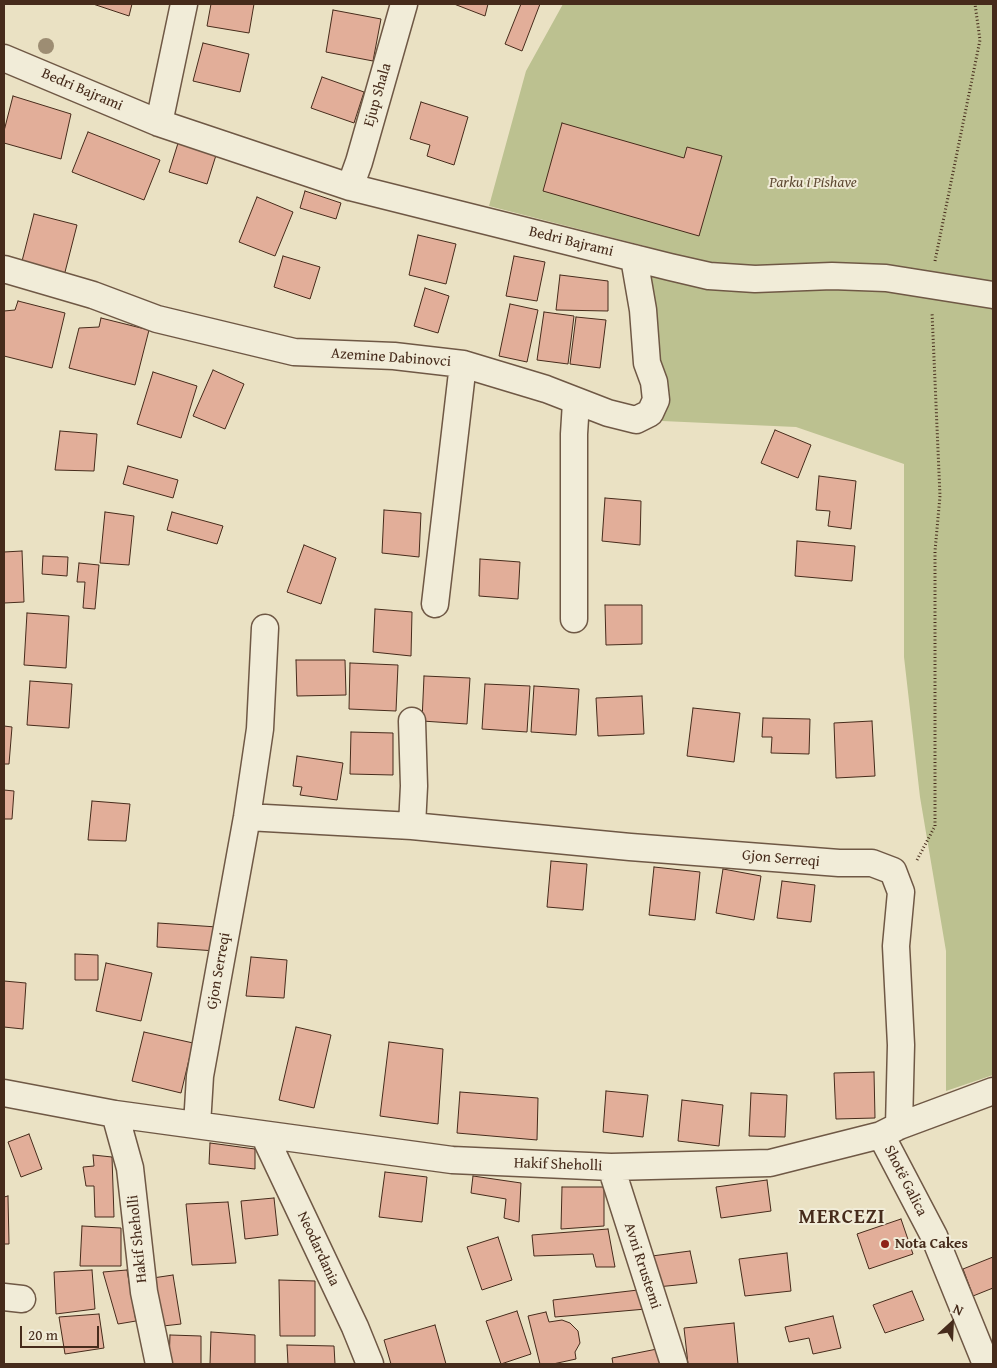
<!DOCTYPE html>
<meta charset="utf-8">
<style>
body{margin:0}
#map{position:relative;width:997px;height:1368px;overflow:hidden;background:#eae1c3;font-family:"Gentium Book Plus",serif}
canvas{display:block}
.frame{position:absolute;inset:0;border:5px solid #462b1b;pointer-events:none}
.north{position:absolute;left:927px;top:1298px;width:50px;height:50px;-webkit-text-stroke:4px #f1ecd8;paint-order:stroke;rotate:25deg;font-size:14px;font-weight:700;line-height:20px;text-align:center;color:#462b1b}
.north::after{content:'';display:block;margin:auto;width:18px;height:22px;background:#462b1b;clip-path:polygon(50% 0,100% 100%,50% 72%,0 100%)}
.scale{position:absolute;left:20px;top:1326px;width:79px;height:22px;box-sizing:border-box;border:2px solid #462b1b;border-top:0;padding-left:6px;font-size:15px;line-height:18px;white-space:nowrap;color:#462b1b;-webkit-text-stroke:4px #f1ecd8;paint-order:stroke}
</style>
<div id="map">
<canvas width="997" height="1368"></canvas>
<div class="frame"></div>
<div class="north">N</div>
<div class="scale">20 m</div>
</div>
<script>
const context = document.querySelector('canvas').getContext('2d');
context.lineJoin = 'round';
function paint(path, color) {
  context.fillStyle = color;
  context.fill(path, 'evenodd');
}
function shape(rows) {
  const path = new Path2D();
  for (const r of rows) {
    path.moveTo(r[0], r[1]);
    for (let i = 2; i < r.length; i += 2) path.lineTo(r[i], r[i + 1]);
  }
  return path;
}
function stroke(path, color, width, dash) {
  context.strokeStyle = color;
  context.lineWidth = width;
  context.lineCap = dash ? 'butt' : 'round';
  context.setLineDash(dash || []);
  context.stroke(path);
}
function write(font, color, halo, rows, align = 'center') {
  context.font = font + ' "Gentium Book Plus",serif';
  context.lineWidth = 4;
  context.setLineDash([]);
  context.textBaseline = 'middle';
  context.strokeStyle = halo;
  context.fillStyle = color;
  for (const [text, x, y, turn = 0] of rows) {
    context.save();
    context.translate(x, y);
    context.rotate((+turn || 0) * Math.PI / 180);
    context.textAlign = isNaN(turn) ? turn : align;
    if (halo) context.strokeText(text, 0, 0);
    context.fillText(text, 0, 0);
    context.restore();
  }
}
const green = shape([
 [563,4,993,4,993,1075,946,1091,946,951,920,797,904,657,904,464,796,427,662,421,652,279,645,246,489,206,526,71]
]);
const building = shape([
 [93,4,132,4,129,16,93,4],
 [211,4,254,4,249,33,207,26,211,4],
 [454,4,488,4,485,16,454,4],
 [521,4,540,4,522,51,505,44,521,4],
 [333,10,381,19,373,61,326,52,333,10],
 [203,43,249,54,240,92,193,81,203,43],
 [322,77,364,92,354,123,311,108,322,77],
 [13,96,71,114,61,159,4,143,4,131,13,96],
 [421,102,468,117,454,165,427,156,430,145,410,139,421,102],
 [562,123,684,158,687,147,722,156,699,236,543,191,562,123],
 [88,132,160,160,144,200,72,172,88,132],
 [179,140,217,152,207,184,169,172,179,140],
 [305,191,341,203,336,219,300,208,305,191],
 [257,197,293,212,275,256,239,242,257,197],
 [34,214,77,225,64,276,21,265,34,214],
 [418,235,456,244,446,284,409,275,418,235],
 [283,256,320,267,310,299,274,287,283,256],
 [514,256,545,262,537,301,506,296,514,256],
 [560,275,608,281,608,311,556,310,560,275],
 [425,288,449,296,438,333,414,326,425,288],
 [18,301,65,313,52,368,4,356,4,311,15,310,18,301],
 [510,304,538,310,527,362,499,356,510,304],
 [544,312,574,316,568,364,537,360,544,312],
 [576,317,606,320,600,368,570,364,576,317],
 [101,318,149,330,135,385,69,368,79,328,99,327,101,318],
 [213,370,244,384,225,429,193,416,213,370],
 [153,372,197,386,181,438,137,424,153,372],
 [775,430,811,445,798,478,761,463,775,430],
 [60,431,97,434,94,471,55,470,60,431],
 [128,466,178,480,173,498,123,484,128,466],
 [819,476,856,481,851,529,828,526,830,511,816,510,819,476],
 [605,498,641,501,640,545,602,541,605,498],
 [384,510,421,513,419,557,382,553,384,510],
 [105,512,134,516,129,565,100,563,105,512],
 [172,512,223,526,217,544,167,530,172,512],
 [797,541,855,546,852,581,795,576,797,541],
 [304,545,336,558,321,604,287,592,304,545],
 [22,551,24,602,4,603,4,552,22,551],
 [43,556,68,557,67,576,42,574,43,556],
 [480,559,520,562,518,599,479,596,480,559],
 [79,563,99,565,95,609,83,608,85,582,77,582,79,563],
 [605,605,642,605,642,644,606,645,605,605],
 [375,609,412,612,411,656,373,652,375,609],
 [27,613,69,616,66,668,24,665,27,613],
 [296,660,345,660,346,695,297,696,296,660],
 [350,663,398,665,396,711,349,709,350,663],
 [424,676,470,678,467,724,422,721,424,676],
 [30,681,72,684,69,728,27,725,30,681],
 [485,684,530,686,527,732,482,729,485,684],
 [534,686,579,689,576,735,531,732,534,686],
 [642,696,644,734,598,736,596,698,642,696],
 [693,708,740,713,734,762,687,756,693,708],
 [763,718,810,719,809,754,771,753,772,737,762,737,763,718],
 [872,721,875,776,836,778,834,723,872,721],
 [4,726,12,727,9,764,4,764,4,726],
 [351,732,393,733,393,775,350,774,351,732],
 [297,756,343,763,337,800,300,795,302,787,293,786,297,756],
 [4,790,14,791,12,819,4,819,4,790],
 [92,801,130,804,126,841,88,840,92,801],
 [551,861,587,864,583,910,547,907,551,861],
 [654,867,700,872,695,920,649,915,654,867],
 [723,869,761,876,754,920,716,913,723,869],
 [782,881,815,885,811,922,777,918,782,881],
 [158,923,217,927,216,951,157,947,158,923],
 [75,954,98,955,98,980,75,980,75,954],
 [251,957,287,960,284,998,246,996,251,957],
 [106,963,152,973,141,1021,96,1011,106,963],
 [4,981,26,983,23,1029,4,1027,4,981],
 [296,1027,331,1035,314,1108,279,1100,296,1027],
 [144,1032,193,1043,181,1093,132,1081,144,1032],
 [389,1042,443,1049,438,1124,380,1116,389,1042],
 [874,1072,875,1118,836,1119,834,1073,874,1072],
 [606,1091,648,1095,643,1137,603,1132,606,1091],
 [460,1092,538,1098,537,1140,457,1133,460,1092],
 [751,1093,787,1095,785,1137,749,1136,751,1093],
 [682,1100,723,1105,719,1146,678,1141,682,1100],
 [29,1134,42,1169,21,1177,8,1142,29,1134],
 [210,1143,255,1149,255,1169,209,1164,210,1143],
 [93,1155,112,1157,114,1217,95,1217,94,1186,86,1186,83,1167,94,1166,93,1155],
 [385,1172,427,1177,422,1222,379,1217,385,1172],
 [473,1176,521,1183,519,1222,504,1218,506,1199,471,1193,473,1176],
 [767,1180,771,1211,721,1218,716,1187,767,1180],
 [562,1187,604,1187,604,1226,561,1229,562,1187],
 [8,1196,9,1244,4,1244,4,1197,8,1196],
 [274,1198,278,1235,245,1239,241,1201,274,1198],
 [228,1202,236,1263,192,1265,186,1204,228,1202],
 [901,1219,913,1254,869,1269,857,1234,901,1219],
 [82,1226,121,1228,121,1266,80,1266,82,1226],
 [608,1229,615,1267,596,1267,593,1254,534,1256,532,1235,608,1229],
 [498,1237,512,1280,482,1290,467,1247,498,1237],
 [690,1251,697,1283,657,1287,652,1256,690,1251],
 [787,1253,791,1291,745,1296,739,1259,787,1253],
 [993,1257,993,1288,973,1296,963,1269,993,1257],
 [92,1270,95,1309,56,1314,54,1272,92,1270],
 [127,1270,136,1321,118,1324,103,1272,127,1270],
 [173,1275,181,1324,154,1327,146,1279,173,1275],
 [279,1280,315,1281,315,1336,280,1336,279,1280],
 [638,1290,646,1309,555,1317,553,1300,638,1290],
 [912,1291,924,1320,885,1333,873,1305,912,1291],
 [517,1311,531,1354,501,1364,486,1321,517,1311],
 [546,1312,549,1322,562,1320,570,1323,578,1331,580,1343,575,1352,576,1359,553,1364,540,1364,528,1316,546,1312],
 [99,1314,104,1348,65,1354,59,1317,99,1314],
 [833,1316,841,1348,813,1354,809,1338,789,1342,785,1327,833,1316],
 [734,1323,738,1364,688,1364,684,1328,734,1323],
 [435,1325,446,1364,391,1364,384,1340,435,1325],
 [211,1332,255,1335,255,1364,210,1364,211,1332],
 [170,1335,201,1336,201,1364,169,1364,170,1335],
 [287,1345,334,1346,335,1364,288,1364,287,1345],
 [657,1349,660,1364,613,1364,612,1358,657,1349]
]);
const path = shape([
 [935,261,980,40,975,4],
 [917,860,935,826,935,551,940,496,932,312]
]);
const street = shape([
 [4,58,159,123,350,187,670,267,709,276,755,279,832,276,886,278,993,295],
 [159,123,184,4],
 [350,187,359,162,404,4],
 [4,269,93,295,157,319,294,352,394,356,463,364,546,389,608,413,636,420,650,413,656,400,654,382,647,363,643,310,634,258],
 [435,604,463,364],
 [574,619,574,434,576,402],
 [247,817,412,826,630,847,839,863,872,863,893,871,901,892,896,946,901,1045,899,1126],
 [412,826,414,786,412,721],
 [4,1093,115,1114,452,1160,611,1167,770,1163,881,1135,899,1126,993,1091],
 [115,1114,130,1168,144,1292,159,1364],
 [197,1125,200,1076,247,817,260,729,265,628],
 [264,1135,355,1327,370,1364],
 [881,1135,934,1236,986,1364],
 [611,1167,674,1364],
 [4,1297,22,1299]
]);
const trees = [
 [46,46]
];
const markers = [
 [885,1244,5,"#8f2418"]
];
const streetNames = [
 ["Bedri Bajrami",82,90,23],
 ["Ejup Shala",378,95,-74],
 ["Bedri Bajrami",571,242,14],
 ["Azemine Dabinovci",391,358,4],
 ["Gjon Serreqi",781,859,5],
 ["Gjon Serreqi",219,971,-80],
 ["Hakif Sheholli",558,1165,2],
 ["Shotë Galica",905,1181,63],
 ["Hakif Sheholli",138,1239,-96],
 ["Neodardania",318,1249,65],
 ["Avni Rrustemi",642,1266,72]
];
const parkNames = [
 ["Parku i Pishave",813,183]
];
const poiNames = [
 ["Nota Cakes",895,1244]
];
const districtNames = [
 ["MERCEZI",842,1218]
];
paint(green, '#bcc190');
paint(building, '#e2ae99');
stroke(building, '#462b1b', 1);
stroke(street, '#6f5845', 29);
stroke(path, '#462b1b', 3, [1, 2.5]);
stroke(street, '#f1ecd8', 26);
context.fillStyle = '#9d8d73';
for (const [x, y] of trees) {
  context.beginPath();
  context.arc(x, y, 8, 0, 2 * Math.PI);
  context.fill();
}
for (const [x, y, r, color] of markers) {
  const dot = new Path2D();
  dot.arc(x, y, r, 0, 2 * Math.PI);
  context.fillStyle = color;
  context.fill(dot);
  stroke(dot, '#f1ecd8', 2);
}
write('15px', '#462b1b', '#f1ecd8', streetNames);
write('italic 15px', '#5e4932', '#f1ecd8', parkNames);
write('bold 15px', '#462b1b', '#f1ecd8', poiNames, 'left');
context.letterSpacing = '1px';
write('bold 20px', '#462b1b', '#f1ecd8', districtNames);
context.letterSpacing = '0px';
</script>
